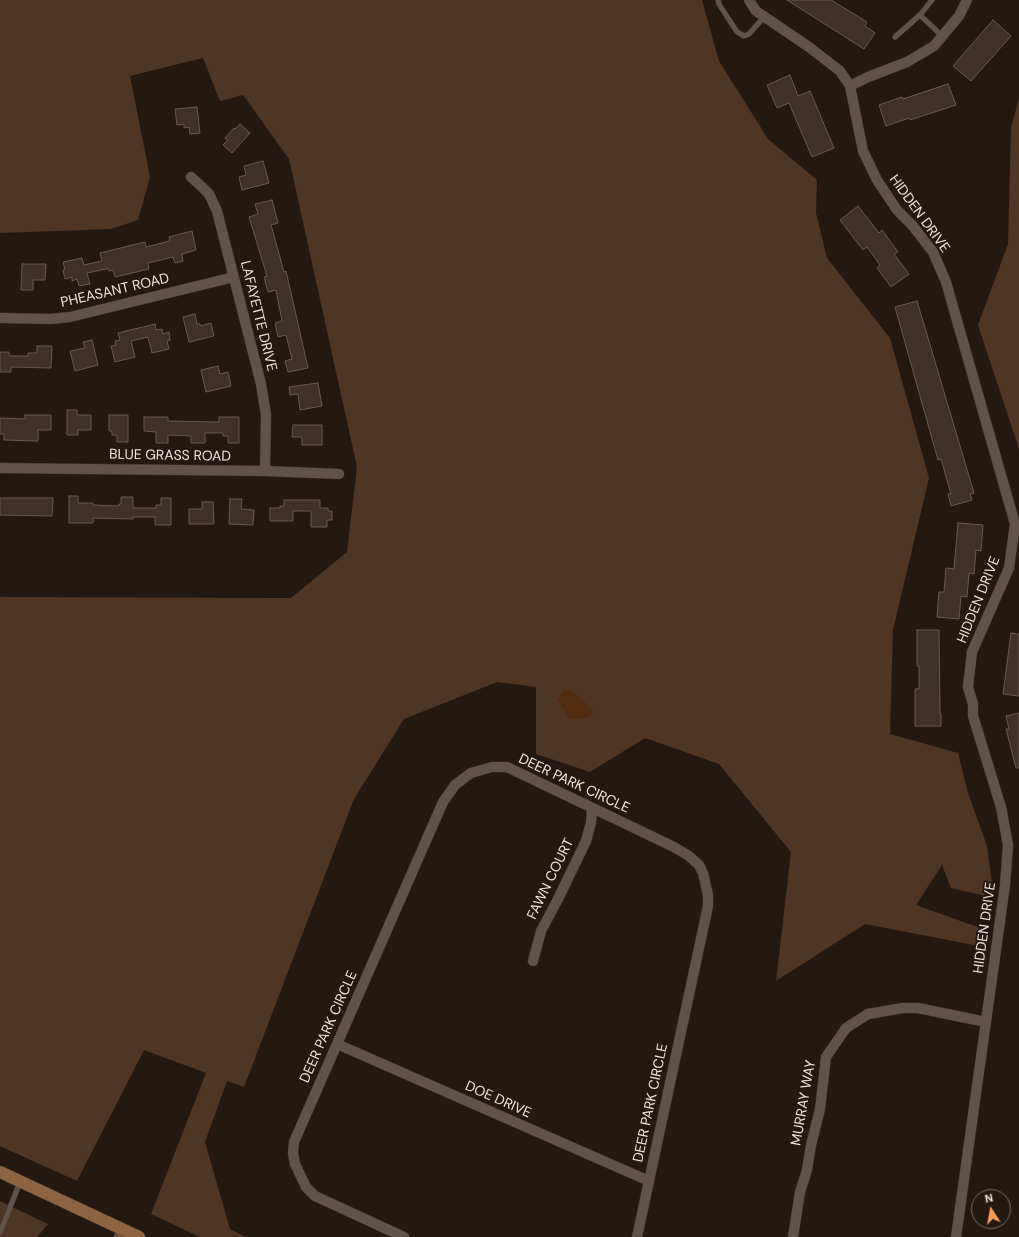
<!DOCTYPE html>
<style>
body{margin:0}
#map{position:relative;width:1019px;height:1237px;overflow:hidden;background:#241912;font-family:"DM Sans",sans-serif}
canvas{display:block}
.north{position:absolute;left:971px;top:1189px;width:40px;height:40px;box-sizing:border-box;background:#241912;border:1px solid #746b64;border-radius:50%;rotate:349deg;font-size:11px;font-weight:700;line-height:16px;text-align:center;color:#ede6e0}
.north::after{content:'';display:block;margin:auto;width:14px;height:18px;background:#fc9d53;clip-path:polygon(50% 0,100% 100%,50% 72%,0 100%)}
</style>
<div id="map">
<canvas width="1019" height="1237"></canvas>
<div class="north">N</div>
</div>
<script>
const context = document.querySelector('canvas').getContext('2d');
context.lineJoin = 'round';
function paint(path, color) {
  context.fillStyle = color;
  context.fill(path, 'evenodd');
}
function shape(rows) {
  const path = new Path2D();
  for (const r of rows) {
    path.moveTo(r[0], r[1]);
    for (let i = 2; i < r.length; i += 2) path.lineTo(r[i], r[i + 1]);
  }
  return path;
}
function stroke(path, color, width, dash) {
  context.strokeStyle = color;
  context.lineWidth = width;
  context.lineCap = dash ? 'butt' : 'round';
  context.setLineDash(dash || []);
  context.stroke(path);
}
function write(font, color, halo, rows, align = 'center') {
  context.font = font + ' "DM Sans",sans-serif';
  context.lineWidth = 4;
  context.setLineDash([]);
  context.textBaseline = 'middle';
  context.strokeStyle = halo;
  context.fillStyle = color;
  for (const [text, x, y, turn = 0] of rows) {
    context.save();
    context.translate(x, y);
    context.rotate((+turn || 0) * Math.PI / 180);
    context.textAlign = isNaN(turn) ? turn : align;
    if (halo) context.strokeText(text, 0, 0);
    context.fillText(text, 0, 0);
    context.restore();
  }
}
const green = shape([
 [0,0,702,0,719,61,768,139,817,180,816,213,827,258,890,338,929,478,893,630,890,734,958,753,968,793,987,846,994,898,951,888,942,865,916,905,983,929,984,947,865,924,776,981,791,852,719,764,645,738,590,772,536,754,536,687,497,682,404,719,354,799,244,1087,227,1081,205,1142,230,1229,246,1237,200,1237,151,1214,206,1073,144,1050,77,1181,0,1146,0,597,291,598,347,552,357,467,289,159,243,95,220,101,203,58,130,76,150,177,138,220,111,229,0,233],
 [1019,99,1019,449,978,325,1008,244,1011,127],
 [0,1201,48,1224,37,1237,0,1237]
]);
const water = shape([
 [564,690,572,691,591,708,593,712,589,717,581,719,570,719,558,700]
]);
const building = shape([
 [787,0,831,0,867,22,865,26,875,33,864,49,787,0],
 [993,20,1011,36,971,81,953,66,993,20],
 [790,75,798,96,810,91,834,148,812,157,789,103,777,108,767,85,790,75],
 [948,84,956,105,910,120,909,118,886,126,879,105,902,97,903,99,948,84],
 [197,107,200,133,190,134,189,127,184,128,184,124,177,125,175,109,197,107],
 [240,124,250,133,232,153,223,145,228,140,225,138,234,128,235,129,240,124],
 [263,161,269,183,242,190,239,177,246,175,244,166,263,161],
 [272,200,278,223,271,225,284,272,286,271,308,368,288,372,285,361,292,359,286,335,278,337,275,323,282,321,276,290,268,292,264,277,267,276,249,217,258,214,255,204,272,200],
 [858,206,879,233,882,230,898,252,894,254,909,274,891,287,877,268,880,265,867,247,863,250,840,220,858,206],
 [192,231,196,250,182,254,183,261,175,263,173,257,148,263,149,269,115,277,113,270,109,271,108,268,106,269,87,273,90,284,79,286,77,279,72,281,72,277,65,279,63,270,65,270,63,262,82,258,84,265,102,261,100,253,145,242,146,247,170,241,169,237,192,231],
 [22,264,46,264,45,280,33,280,33,290,21,290,22,264],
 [917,301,974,493,970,494,972,500,951,506,948,494,951,494,941,459,938,460,895,307,917,301],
 [195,314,197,324,200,324,201,326,211,323,214,336,189,342,183,317,195,314],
 [155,324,156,330,162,329,163,334,169,332,170,340,167,341,169,349,152,353,148,337,131,341,135,357,115,362,111,346,116,345,115,341,120,340,118,333,155,324],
 [92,340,98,365,75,371,70,351,85,348,83,342,92,340],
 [37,346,52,346,51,368,11,367,11,372,0,372,0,352,9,352,9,356,28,356,28,353,37,353,37,346],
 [218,366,220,374,228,372,231,386,206,392,201,370,218,366],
 [318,383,322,406,300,410,298,394,290,395,289,387,318,383],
 [67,410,77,410,77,415,91,415,91,430,78,430,78,435,67,435,67,410],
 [25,415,51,415,51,430,38,430,38,441,4,440,4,434,0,434,0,418,25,419,25,415],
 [109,415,128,415,128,442,117,442,117,435,112,435,112,431,109,431,109,415],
 [144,417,168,417,168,421,219,422,219,417,239,417,239,443,228,443,228,436,223,436,223,433,205,433,205,443,191,443,191,436,168,435,168,443,156,443,156,432,144,431,144,417],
 [293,425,322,425,322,445,302,445,302,437,292,437,293,425],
 [69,496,78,496,78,503,93,503,93,505,119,506,119,504,121,504,121,497,133,497,133,508,156,508,156,505,161,505,161,498,171,498,171,525,155,525,155,517,133,517,133,519,93,518,93,523,69,523,69,496],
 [0,498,53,498,52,516,0,515,0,498],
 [230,499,242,499,241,509,254,510,253,525,229,524,230,499],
 [284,500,320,500,320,508,328,508,328,511,332,511,332,520,327,520,327,527,311,527,311,511,293,511,293,521,270,521,270,508,280,508,280,506,284,506,284,500],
 [202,502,213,502,214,524,189,524,189,509,202,509,202,502],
 [958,523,983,525,981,551,976,550,974,574,969,573,967,597,961,596,959,619,937,617,939,592,944,592,946,568,954,569,958,523],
 [917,630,939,630,940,714,941,714,941,726,915,726,915,689,919,689,919,666,917,666,917,630],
 [1011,633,1019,634,1019,696,1003,694,1011,633],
 [1019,713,1019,768,1016,768,1006,729,1009,729,1006,716,1019,713]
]);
const lane = shape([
 [718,0,719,4,737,32,744,36,749,34,764,17],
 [920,15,942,36],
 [895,37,920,15,932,0],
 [0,1233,20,1182]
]);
const street = shape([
 [749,0,756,11,809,47,840,71,850,86,863,151,877,180,897,210,912,225,933,252,946,282,1015,524,1009,568,972,652,968,687,973,704,973,716,1001,807,1008,845,1005,885,956,1237],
 [850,86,868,77,907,62,934,46,959,16,967,0],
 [191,177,202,187,209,194,217,211,261,384,266,415,265,471],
 [0,318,51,319,70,317,234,277],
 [0,468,265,471,339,474],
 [533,961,541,931,558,899,586,841,591,823,592,808],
 [337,1044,649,1181],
 [119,1237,122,1229],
 [404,1237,315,1196,306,1187,295,1164,293,1153,294,1142,443,802,455,785,471,773,492,767,507,767,674,847,689,856,699,865,703,873,708,895,708,906,637,1237],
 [793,1237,800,1192,807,1170,811,1145,820,1109,826,1057,846,1028,868,1014,903,1008,918,1008,986,1022]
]);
const secondary = shape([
 [0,1172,139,1237]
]);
const streetNames = [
 ["HIDDEN DRIVE",919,214,54],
 ["PHEASANT ROAD",115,291,-13],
 ["LAFAYETTE DRIVE",258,316,76],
 ["BLUE GRASS ROAD",170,456,1],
 ["HIDDEN DRIVE",979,600,-68],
 ["DEER PARK CIRCLE",574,784,25],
 ["FAWN COURT",551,879,-64],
 ["HIDDEN DRIVE",985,928,-82],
 ["DEER PARK CIRCLE",329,1027,-66],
 ["DOE DRIVE",498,1100,24],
 ["DEER PARK CIRCLE",651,1103,-78],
 ["MURRAY WAY",804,1103,-80]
];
paint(green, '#4f3523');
paint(water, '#512c0e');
paint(building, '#3d3129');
stroke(building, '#665950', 1);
stroke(lane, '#3a322e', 6);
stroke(street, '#3a322e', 11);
stroke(secondary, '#3a322e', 13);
stroke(lane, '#60534a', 5);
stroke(street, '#60534a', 10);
stroke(secondary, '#8e6440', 12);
write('14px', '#ede6e0', '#241912', streetNames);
</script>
